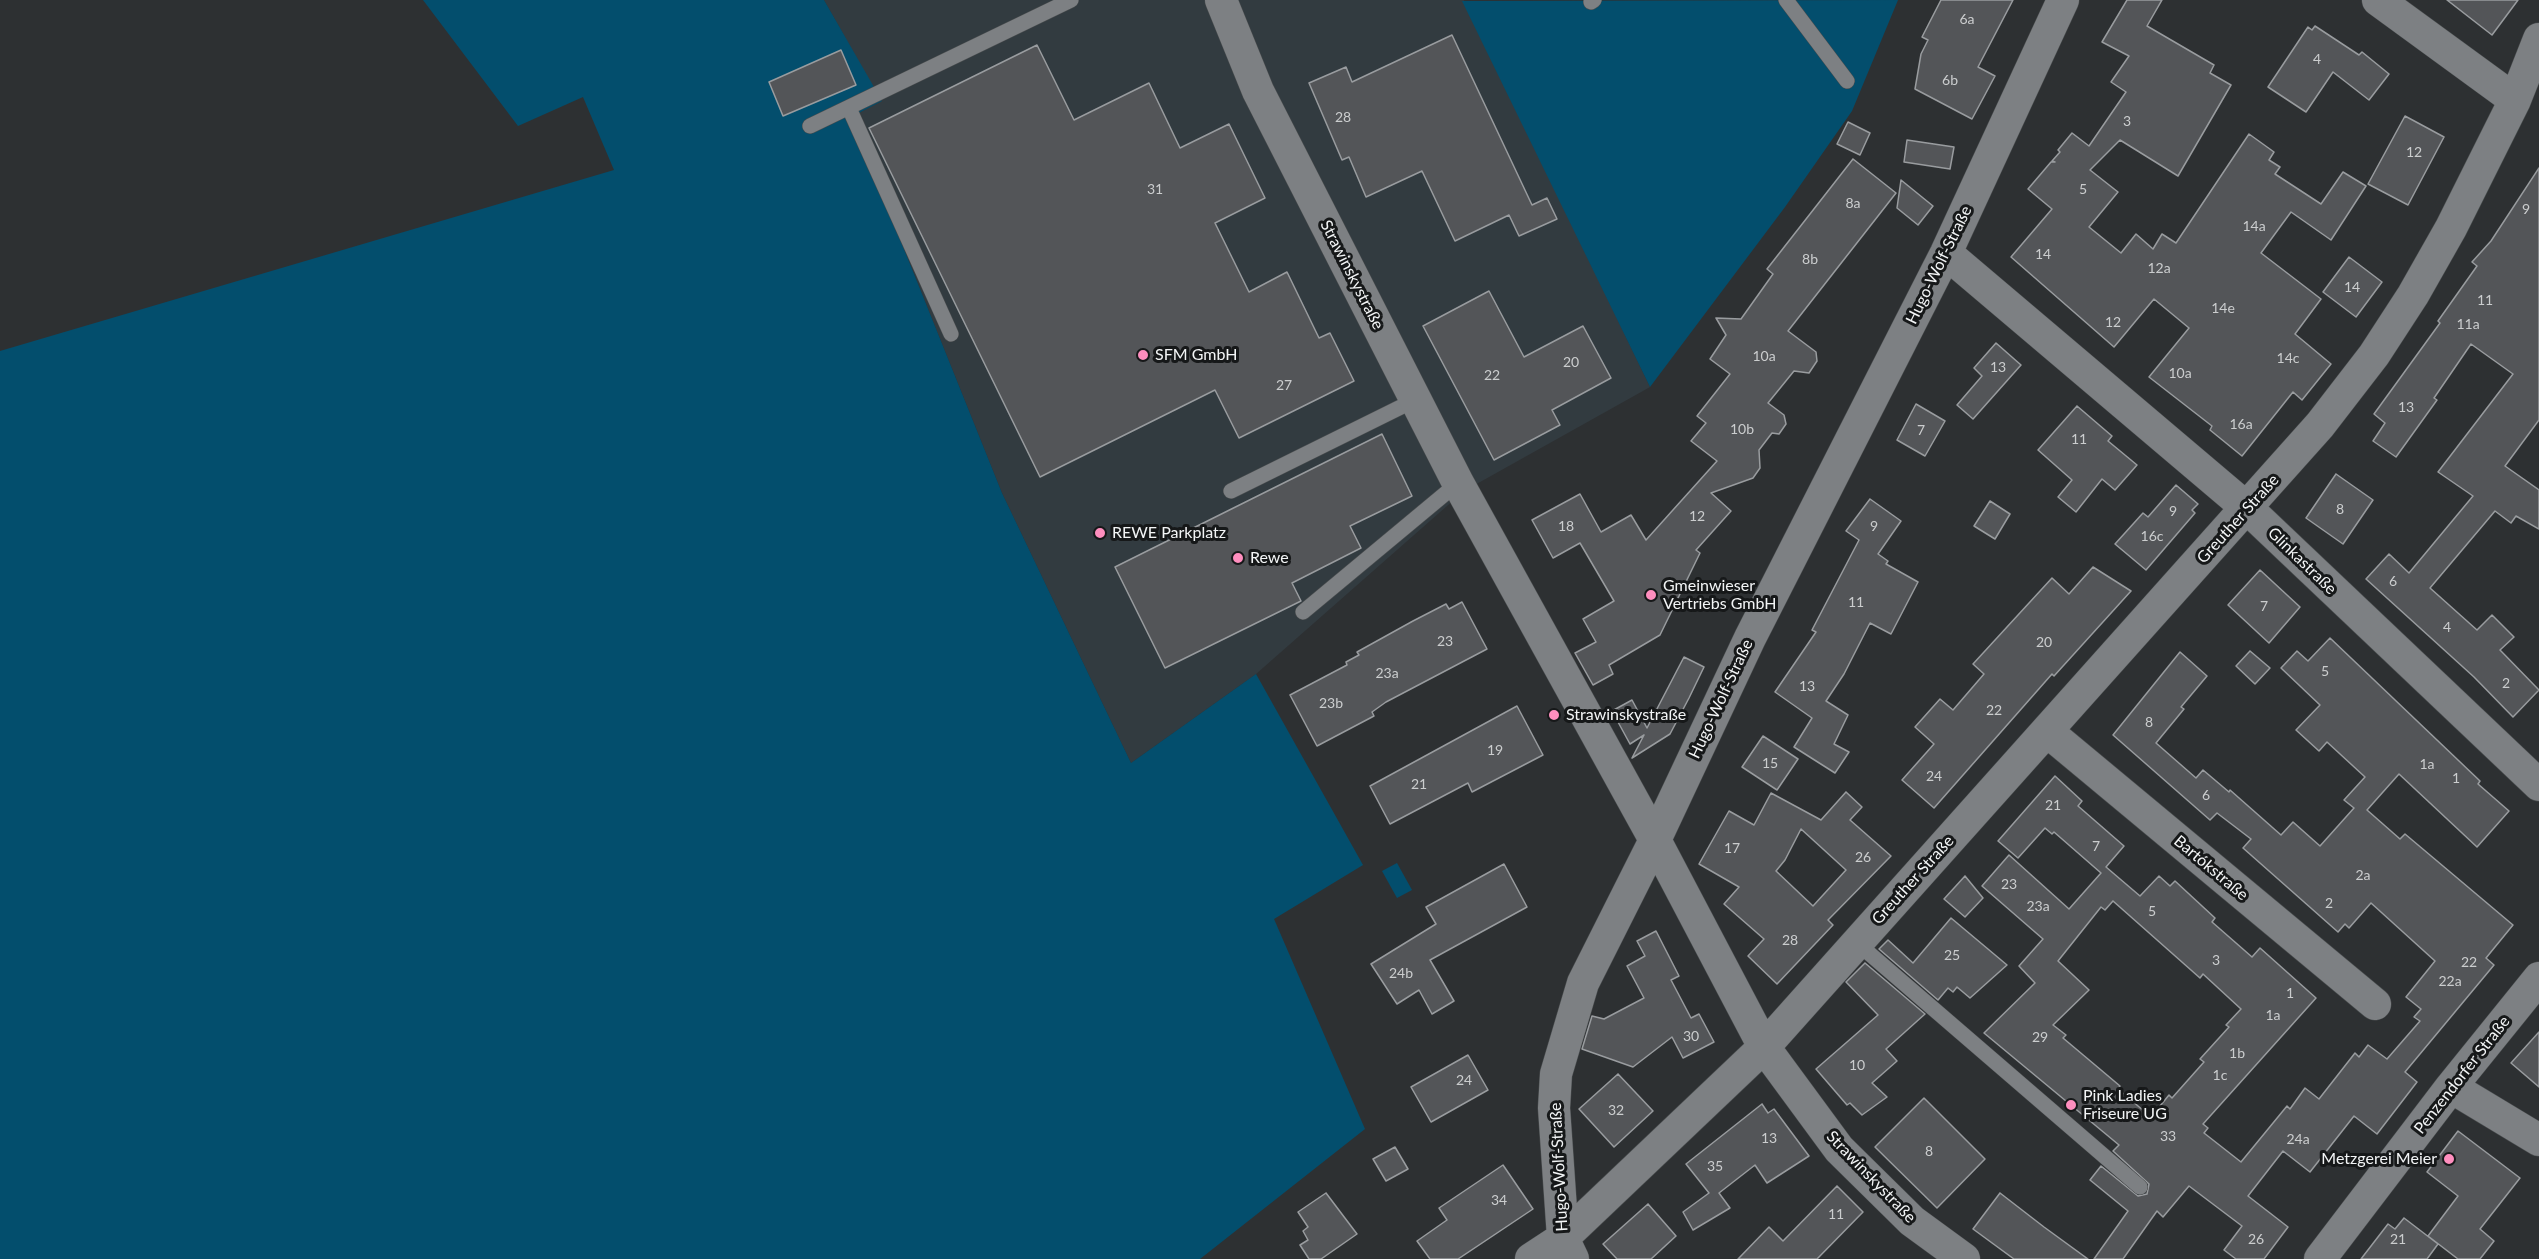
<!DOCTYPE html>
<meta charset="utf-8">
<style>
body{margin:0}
canvas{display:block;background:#2d3032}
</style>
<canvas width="2539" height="1259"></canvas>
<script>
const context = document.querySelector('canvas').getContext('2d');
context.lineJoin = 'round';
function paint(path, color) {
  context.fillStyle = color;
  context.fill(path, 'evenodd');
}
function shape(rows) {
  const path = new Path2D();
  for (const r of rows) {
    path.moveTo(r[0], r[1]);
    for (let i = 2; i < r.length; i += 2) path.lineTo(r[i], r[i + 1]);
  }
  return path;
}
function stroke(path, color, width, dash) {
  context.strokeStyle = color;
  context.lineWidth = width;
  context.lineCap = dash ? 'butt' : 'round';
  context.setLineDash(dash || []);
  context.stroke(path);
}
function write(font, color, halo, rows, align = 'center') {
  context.font = font + ' Lato,sans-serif';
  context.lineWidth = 6;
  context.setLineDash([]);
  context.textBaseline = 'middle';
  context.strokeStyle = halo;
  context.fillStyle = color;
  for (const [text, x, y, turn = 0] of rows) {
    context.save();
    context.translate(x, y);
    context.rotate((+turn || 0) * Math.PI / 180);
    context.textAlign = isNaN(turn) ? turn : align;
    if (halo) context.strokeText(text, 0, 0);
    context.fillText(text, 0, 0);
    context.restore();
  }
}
const built = shape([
 [824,0,1464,0,1650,387,1464,491,1256,674,1131,763,1002,493,851,117,881,101]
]);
const green = shape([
 [423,0,824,0,882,101,851,117,1002,493,1131,763,1256,674,1363,865,1274,919,1365,1129,1200,1259,0,1259,0,351,614,170,583,97,518,126],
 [1898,0,1852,111,1785,207,1650,387,1462,1],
 [1397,863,1412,890,1397,898,1382,871]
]);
const building = shape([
 [1941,0,2013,0,1978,67,1995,76,1972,119,1915,89,1921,54,1928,40,1922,37,1941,0],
 [2127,0,2162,0,2147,26,2214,65,2210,73,2231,85,2178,176,2120,140,2090,170,2118,192,2089,227,2121,253,2136,234,2153,249,2162,234,2176,243,2249,134,2274,152,2269,160,2280,167,2275,174,2321,204,2343,172,2366,186,2331,240,2291,212,2261,253,2321,299,2295,334,2331,364,2302,400,2293,392,2242,456,2210,430,2212,426,2149,377,2189,328,2154,299,2114,347,2011,257,2052,209,2028,189,2051,162,2055,162,2052,161,2060,152,2058,150,2072,133,2089,146,2126,92,2111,82,2129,56,2102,42,2127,0],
 [2447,0,2518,0,2492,35,2447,0],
 [2315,26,2359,55,2362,52,2389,74,2369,100,2333,72,2306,112,2268,87,2308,27,2312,30,2315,26],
 [1452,35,1532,205,1547,198,1557,219,1519,236,1509,215,1455,241,1422,171,1366,197,1349,157,1342,160,1309,83,1346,67,1352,82,1452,35],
 [1037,45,1074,120,1149,83,1180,148,1229,124,1265,198,1215,223,1249,292,1287,272,1319,338,1330,333,1354,381,1239,438,1215,390,1040,477,869,128,1037,45],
 [841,50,856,85,783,116,769,82,841,50],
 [2405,116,2444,137,2408,205,2368,184,2405,116],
 [1848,122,1870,133,1860,155,1837,144,1848,122],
 [1907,140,1954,147,1950,169,1904,162,1907,140],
 [1853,159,1896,193,1788,331,1816,352,1817,361,1809,373,1794,371,1768,403,1784,415,1786,424,1779,434,1772,433,1759,450,1760,468,1753,478,1711,493,1731,511,1696,550,1700,553,1660,635,1609,665,1613,674,1593,685,1575,653,1596,642,1583,619,1614,601,1580,543,1553,558,1532,520,1580,494,1601,532,1631,515,1646,540,1717,461,1691,441,1706,423,1697,416,1730,374,1710,359,1726,335,1716,318,1741,319,1773,274,1767,269,1853,159],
 [2539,168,2539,420,2505,466,2539,490,2539,529,2516,516,2511,523,2495,511,2430,588,2477,630,2492,615,2514,637,2500,650,2539,690,2513,717,2474,677,2366,579,2389,554,2409,573,2473,496,2438,472,2513,374,2471,344,2434,398,2437,400,2396,457,2373,441,2385,423,2374,414,2440,323,2438,321,2477,266,2472,262,2491,241,2539,168],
 [1901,180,1933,206,1918,225,1897,208,1901,180],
 [2349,257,2382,282,2356,317,2323,292,2349,257],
 [1489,291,1524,357,1583,326,1611,378,1552,410,1560,425,1494,460,1423,326,1489,291],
 [1996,343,2021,365,1973,419,1957,405,1982,376,1974,368,1996,343],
 [1916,404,1945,421,1925,456,1897,440,1916,404],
 [2077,406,2112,436,2108,441,2137,465,2115,490,2102,479,2076,512,2058,497,2072,480,2038,450,2077,406],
 [1382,434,1412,496,1350,526,1361,548,1292,583,1301,601,1165,668,1115,567,1382,434],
 [2336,474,2373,500,2343,544,2306,518,2336,474],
 [2176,485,2198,504,2192,510,2195,513,2146,570,2115,544,2143,513,2148,517,2176,485],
 [1870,499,1901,521,1878,554,1888,561,1886,564,1918,582,1891,634,1870,623,1844,674,1826,701,1848,715,1834,744,1849,752,1835,773,1794,747,1812,718,1775,692,1816,632,1812,630,1859,540,1846,531,1870,499],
 [1990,501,2010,514,1995,539,1974,526,1990,501],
 [2093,567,2131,591,2054,676,2052,674,1934,808,1902,780,1934,744,1915,727,1940,699,1953,710,1984,674,1973,664,2052,578,2069,594,2093,567],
 [2260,570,2300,607,2269,643,2228,605,2260,570],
 [1462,602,1487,649,1386,702,1372,712,1374,716,1317,746,1290,695,1347,665,1346,662,1359,655,1357,652,1413,621,1446,604,1449,609,1462,602],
 [2330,638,2480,781,2478,784,2509,811,2477,847,2399,774,2367,810,2400,839,2405,834,2513,925,2486,958,2494,965,2405,1072,2417,1082,2377,1134,2354,1116,2310,1172,2283,1151,2248,1196,2288,1227,2264,1259,2236,1259,2224,1250,2242,1226,2189,1186,2163,1217,2157,1211,2123,1259,2094,1259,2128,1211,2090,1180,2101,1166,2138,1196,2147,1194,2149,1184,2113,1151,2119,1145,1984,1033,2035,983,2019,966,2043,939,1982,886,2009,855,2069,909,2101,873,2054,832,2052,834,2045,828,2018,858,1998,841,2055,776,2082,801,2078,806,2124,846,2106,867,2140,896,2159,876,2170,886,2175,881,2215,918,2212,922,2252,957,2260,948,2316,998,2203,1124,2208,1128,2204,1133,2241,1162,2287,1106,2290,1109,2305,1088,2319,1099,2355,1053,2359,1057,2368,1045,2387,1059,2420,1021,2414,1017,2421,1009,2406,997,2435,961,2371,903,2349,928,2345,924,2338,932,2243,848,2251,839,2217,813,2210,820,2113,735,2180,652,2207,676,2181,707,2184,709,2156,743,2196,778,2203,770,2229,792,2230,790,2281,835,2293,822,2320,846,2354,808,2344,800,2365,777,2327,742,2319,751,2296,730,2320,705,2281,668,2297,651,2308,661,2330,638],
 [2113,901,2200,978,2203,974,2241,1009,2226,1025,2229,1027,2200,1059,2204,1062,2172,1098,2169,1095,2151,1117,2118,1089,2120,1086,2063,1038,2066,1035,2053,1025,2089,990,2058,961,2101,907,2105,910,2113,901],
 [2250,651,2270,668,2255,684,2236,666,2250,651],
 [1684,657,1704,667,1689,698,1670,734,1632,758,1644,735,1630,744,1612,711,1632,700,1647,728,1684,657],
 [1517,706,1543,755,1472,792,1468,783,1390,824,1370,786,1517,706],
 [1763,736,1798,759,1777,790,1742,767,1763,736],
 [1846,792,1862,807,1850,820,1891,856,1828,920,1833,925,1777,984,1748,956,1764,939,1724,904,1739,887,1699,864,1729,811,1754,825,1771,793,1821,820,1846,792],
 [1801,829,1846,870,1813,906,1776,871,1785,860,1801,829],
 [1504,864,1527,907,1430,960,1454,1001,1432,1014,1419,990,1397,1004,1371,964,1436,924,1426,907,1504,864],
 [1965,876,1983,898,1965,917,1944,899,1965,876],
 [1951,918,2007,965,1970,998,1957,987,1953,992,1948,988,1938,1000,1879,949,1888,940,1913,963,1951,918],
 [1656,931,1679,976,1671,980,1691,1018,1699,1014,1714,1042,1683,1058,1672,1037,1633,1067,1582,1049,1592,1016,1604,1019,1644,998,1627,966,1645,956,1637,941,1656,931],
 [1865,963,1925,1014,1886,1049,1897,1061,1872,1083,1887,1097,1862,1115,1850,1103,1847,1105,1816,1069,1878,1015,1846,982,1865,963],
 [2539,1032,2539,1087,2511,1063,2539,1032],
 [1468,1055,1488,1090,1431,1122,1411,1087,1468,1055],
 [1618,1074,1653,1111,1614,1147,1579,1109,1618,1074],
 [1924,1098,1985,1159,1937,1208,1875,1147,1924,1098],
 [1762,1104,1768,1113,1774,1109,1809,1156,1767,1183,1755,1165,1719,1193,1730,1208,1693,1230,1683,1212,1709,1193,1686,1164,1762,1104],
 [2458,1131,2520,1178,2480,1229,2494,1241,2480,1259,2458,1259,2428,1236,2458,1196,2427,1172,2458,1131],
 [1395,1147,1408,1169,1386,1181,1373,1159,1395,1147],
 [1503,1165,1533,1209,1458,1259,1430,1259,1417,1241,1447,1220,1439,1208,1503,1165],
 [1837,1186,1863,1212,1817,1259,1738,1259,1769,1227,1783,1241,1837,1186],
 [1326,1193,1357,1234,1321,1259,1309,1259,1300,1245,1308,1240,1303,1231,1308,1227,1298,1212,1326,1193],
 [2000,1193,2044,1227,2088,1259,2014,1259,1973,1229,2000,1193],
 [1648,1204,1676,1236,1651,1259,1617,1259,1603,1244,1648,1204],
 [2404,1218,2438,1244,2427,1259,2361,1259,2388,1224,2395,1229,2404,1218]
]);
const lane = shape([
 [1786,0,1847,81],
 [1591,2,1594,0],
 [849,108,951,334],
 [810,126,1071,0],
 [1231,491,1415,400],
 [1303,612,1458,483],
 [1856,942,2140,1187]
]);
const street = shape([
 [1221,0,1258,91,1458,483,1655,840,1764,1047,1839,1149,1912,1221,1964,1259],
 [2378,0,2515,100],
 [1946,253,2248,509,2539,785],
 [2048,732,2375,1004],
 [2451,1087,2539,1140],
 [1531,1259,1563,1238,1764,1047,2320,425,2374,355,2413,295,2451,228,2515,100,2539,39],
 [1573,1259,1563,1238,1554,1108,1556,1074,1583,983,1655,840,1750,638,1946,253,2063,0],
 [2320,1259,2451,1087,2539,978]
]);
const markers = [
 [1143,355,6,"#fe8ebe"],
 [1100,533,6,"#fe8ebe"],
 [1238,558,6,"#fe8ebe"],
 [1651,595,6,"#fe8ebe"],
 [1554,715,6,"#fe8ebe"],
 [2071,1105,6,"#fe8ebe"],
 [2449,1159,6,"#fe8ebe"]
];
const numberNames = [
 ["6a",1967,19],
 ["4",2317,59],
 ["6b",1950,80],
 ["28",1343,117],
 ["3",2127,121],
 ["12",2414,152],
 ["31",1155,189],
 ["5",2083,189],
 ["8a",1853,203],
 ["9",2526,209],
 ["14a",2254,226],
 ["14",2043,254],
 ["8b",1810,259],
 ["12a",2159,268],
 ["14",2352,287],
 ["11",2485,300],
 ["14e",2223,308],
 ["12",2113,322],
 ["11a",2468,324],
 ["10a",1764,356],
 ["14c",2288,358],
 ["20",1571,362],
 ["13",1998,367],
 ["10a",2180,373],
 ["22",1492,375],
 ["27",1284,385],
 ["13",2406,407],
 ["16a",2241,424],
 ["10b",1742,429],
 ["7",1921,430],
 ["11",2079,439],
 ["8",2340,509],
 ["9",2173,511],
 ["12",1697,516],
 ["18",1566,526],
 ["9",1874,526],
 ["16c",2152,536],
 ["6",2393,581],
 ["11",1856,602],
 ["7",2264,606],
 ["4",2447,627],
 ["23",1445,641],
 ["20",2044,642],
 ["5",2325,671],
 ["23a",1387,673],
 ["2",2506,683],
 ["13",1807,686],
 ["23b",1331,703],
 ["22",1994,710],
 ["8",2149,722],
 ["19",1495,750],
 ["15",1770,763],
 ["1a",2427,764],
 ["24",1934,776],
 ["1",2456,778],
 ["21",1419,784],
 ["6",2206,795],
 ["21",2053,805],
 ["7",2096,846],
 ["17",1732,848],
 ["26",1863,857],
 ["2a",2363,875],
 ["23",2009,884],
 ["2",2329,903],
 ["23a",2038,906],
 ["5",2152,911],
 ["28",1790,940],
 ["25",1952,955],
 ["3",2216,960],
 ["22",2469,962],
 ["24b",1401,973],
 ["22a",2450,981],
 ["1",2290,993],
 ["1a",2273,1015],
 ["30",1691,1036],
 ["29",2040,1037],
 ["1b",2237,1053],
 ["10",1857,1065],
 ["1c",2220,1075],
 ["24",1464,1080],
 ["32",1616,1110],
 ["33",2168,1136],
 ["13",1769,1138],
 ["24a",2298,1139],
 ["8",1929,1151],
 ["35",1715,1166],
 ["34",1499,1200],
 ["11",1836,1214],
 ["26",2256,1239],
 ["21",2398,1239]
];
const streetNames = [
 ["Hugo-Wolf-Straße",1939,265,-64],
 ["Strawinskystraße",1352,275,63],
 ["Greuther Straße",2238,519,-48],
 ["Glinkastraße",2302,561,44],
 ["Hugo-Wolf-Straße",1721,699,-65],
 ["Bartókstraße",2211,868,40],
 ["Greuther Straße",1913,880,-48],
 ["Penzendorfer Straße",2462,1075,-52],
 ["Hugo-Wolf-Straße",1559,1167,-93],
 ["Strawinskystraße",1871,1177,46]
];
const poiNames = [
 ["SFM GmbH",1155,355],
 ["REWE Parkplatz",1112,533],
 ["Rewe",1250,558],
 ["Gmeinwieser",1663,586],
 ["Vertriebs GmbH",1663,604],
 ["Strawinskystraße",1566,715],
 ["Pink Ladies",2083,1096],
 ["Friseure UG",2083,1114],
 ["Metzgerei Meier",2437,1159,"right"]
];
paint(built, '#323b40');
paint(green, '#034e6d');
paint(building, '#535558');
stroke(building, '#999c9f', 1.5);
stroke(lane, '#4a4d4f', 16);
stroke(street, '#4a4d4f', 33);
stroke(lane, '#7d8083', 15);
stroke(street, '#7d8083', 32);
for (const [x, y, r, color] of markers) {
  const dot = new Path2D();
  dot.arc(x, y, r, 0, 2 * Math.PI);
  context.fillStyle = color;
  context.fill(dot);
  stroke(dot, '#161819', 2);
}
write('14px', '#cbcdce', null, numberNames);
write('16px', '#f3f5f6', '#161819', streetNames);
write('16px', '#f3f5f6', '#161819', poiNames, 'left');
</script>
